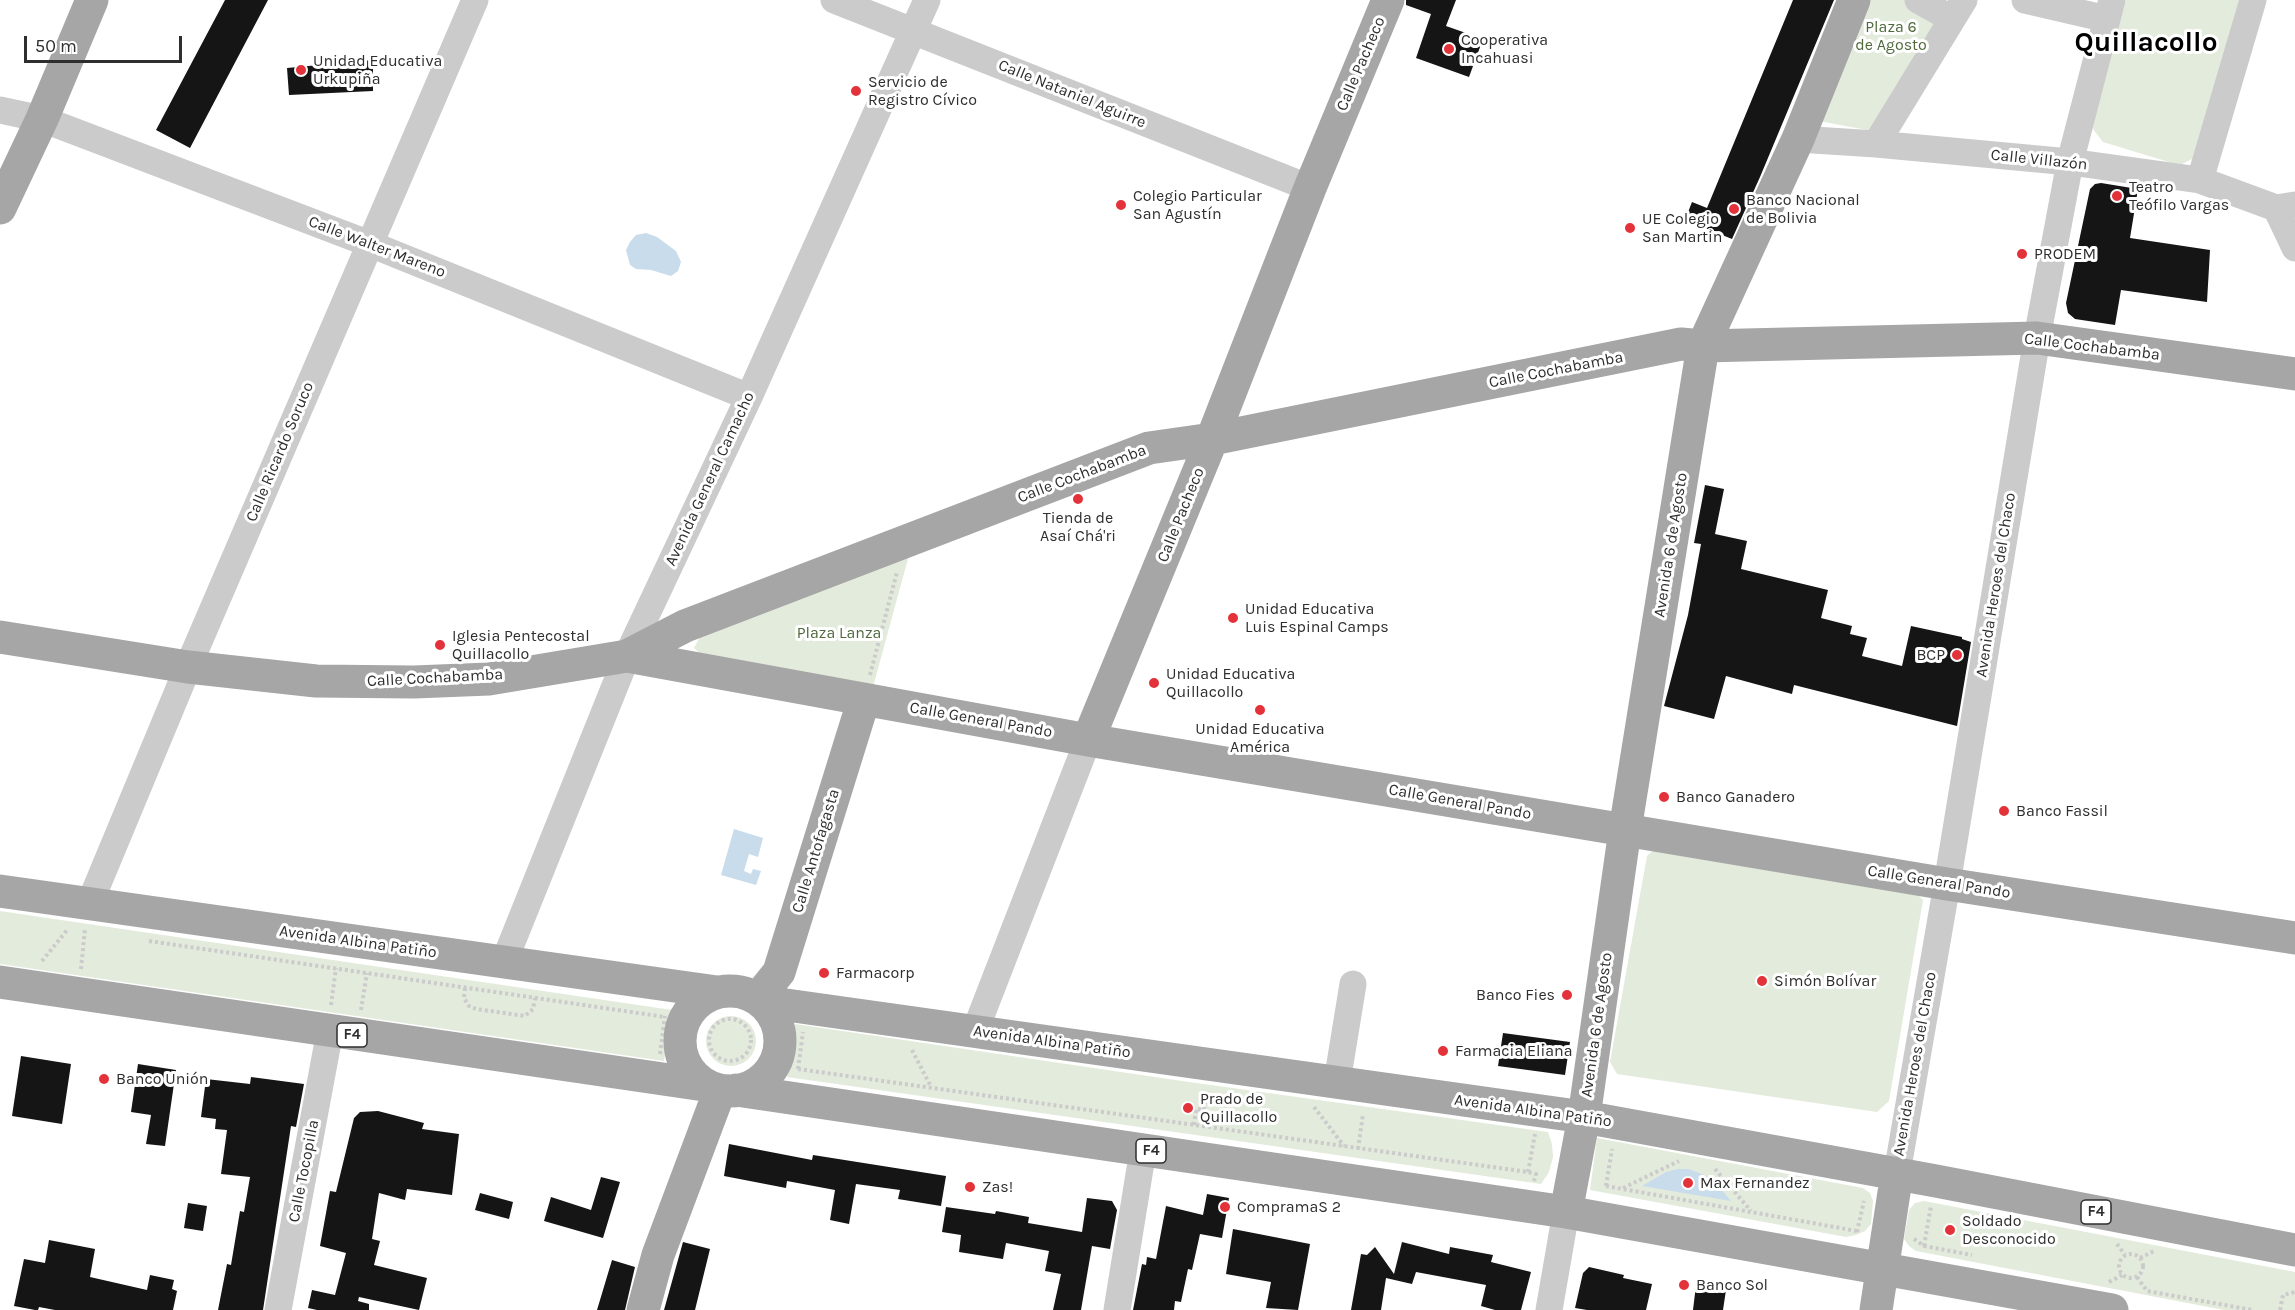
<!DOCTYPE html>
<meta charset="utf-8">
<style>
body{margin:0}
#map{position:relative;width:2295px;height:1310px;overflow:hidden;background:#fff;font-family:Karla,sans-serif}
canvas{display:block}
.scale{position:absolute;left:24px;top:36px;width:158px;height:27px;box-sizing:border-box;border:3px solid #2e2e2e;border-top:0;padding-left:8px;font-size:18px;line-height:21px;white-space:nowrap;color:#2e2e2e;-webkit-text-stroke:4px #fff;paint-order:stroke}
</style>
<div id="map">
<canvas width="2295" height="1310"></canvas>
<div class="scale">50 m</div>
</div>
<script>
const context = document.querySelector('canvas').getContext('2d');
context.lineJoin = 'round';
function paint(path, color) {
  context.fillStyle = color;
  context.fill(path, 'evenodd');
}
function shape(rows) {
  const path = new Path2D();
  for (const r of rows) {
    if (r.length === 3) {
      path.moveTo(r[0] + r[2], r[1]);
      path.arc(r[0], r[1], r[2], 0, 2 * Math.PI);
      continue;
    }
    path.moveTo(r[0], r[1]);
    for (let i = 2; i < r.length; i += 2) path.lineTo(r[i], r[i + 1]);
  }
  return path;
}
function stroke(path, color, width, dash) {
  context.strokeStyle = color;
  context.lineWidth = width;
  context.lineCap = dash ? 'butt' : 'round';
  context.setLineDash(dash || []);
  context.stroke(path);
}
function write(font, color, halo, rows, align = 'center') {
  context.font = font + ' Karla,sans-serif';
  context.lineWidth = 6;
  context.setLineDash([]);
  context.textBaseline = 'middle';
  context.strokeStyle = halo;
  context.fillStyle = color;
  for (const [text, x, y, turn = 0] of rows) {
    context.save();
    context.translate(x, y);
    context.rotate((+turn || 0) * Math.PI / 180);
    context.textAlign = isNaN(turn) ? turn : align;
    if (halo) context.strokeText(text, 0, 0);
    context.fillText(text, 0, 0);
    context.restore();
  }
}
const green = shape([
 [1867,0,1911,0,1944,18,1872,131,1819,121],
 [2126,0,2239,0,2194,158,2182,164,2172,163,2103,142,2093,129,2094,118],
 [909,555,873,687,705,658,694,648,700,637],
 [1658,846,1913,890,1923,900,1889,1101,1877,1112,1617,1074,1610,1062,1647,856],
 [0,911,672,1010,664,1061,0,964],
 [731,1041,25],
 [795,1024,1182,1081,1548,1132,1552,1144,1553,1157,1549,1172,1541,1184,787,1077],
 [1597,1138,1863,1188,1870,1193,1873,1201,1871,1224,1865,1231,1856,1235,1846,1237,1590,1190],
 [1924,1201,2295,1272,2295,1310,2224,1310,1916,1251,1909,1246,1904,1239,1909,1210,1915,1203]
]);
const water = shape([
 [646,233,657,237,676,251,681,262,678,271,671,276,651,270,636,269,630,265,626,250,630,242,636,235],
 [734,829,763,838,758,857,749,854,744,871,751,874,753,869,761,871,756,885,721,875],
 [1677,1169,1689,1169,1712,1178,1731,1201,1642,1186,1666,1172]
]);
const building = shape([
 [225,0,268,0,190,148,156,130],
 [1406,0,1456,0,1446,26,1483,39,1469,77,1416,58,1431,14,1406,5],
 [1793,0,1834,0,1760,177,1732,239,1685,220,1692,202,1707,208],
 [373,60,373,91,289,95,287,68],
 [2101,183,2138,189,2130,238,2210,250,2207,302,2121,290,2115,325,2075,319,2068,313,2066,303,2090,189,2095,184],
 [1705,485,1724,489,1715,534,1747,541,1741,569,1828,590,1821,618,1852,626,1850,634,1867,638,1862,656,1902,666,1911,626,1962,637,1962,639,1971,642,1957,726,1794,685,1792,694,1726,676,1714,719,1664,706,1688,615,1701,544,1694,543],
 [1503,1033,1570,1042,1565,1075,1498,1066],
 [21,1056,71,1064,62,1124,12,1116],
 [138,1064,176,1070,165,1146,146,1144,151,1115,131,1112],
 [251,1077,304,1084,296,1127,291,1126,263,1310,218,1310,227,1264,231,1265,240,1211,244,1212,250,1177,221,1174,227,1130,215,1129,216,1119,201,1117,206,1079,250,1084],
 [378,1111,424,1123,422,1129,459,1134,452,1195,407,1189,405,1200,379,1193,372,1239,380,1241,374,1265,427,1278,419,1310,359,1297,358,1301,369,1304,369,1310,317,1310,308,1308,312,1290,335,1295,346,1253,320,1246,330,1191,336,1192,354,1118,360,1112],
 [729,1144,812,1160,813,1155,946,1176,941,1206,898,1199,900,1190,856,1184,849,1224,830,1220,835,1190,787,1181,786,1188,724,1176],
 [601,1177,620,1182,603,1238,544,1221,551,1197,591,1210],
 [480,1193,513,1202,509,1219,475,1210],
 [1207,1194,1229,1198,1222,1238,1200,1234,1192,1270,1188,1269,1181,1302,1175,1301,1174,1310,1133,1310,1142,1264,1146,1265,1147,1257,1156,1259,1166,1206,1203,1215],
 [1087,1198,1112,1201,1117,1210,1110,1249,1092,1246,1081,1310,1053,1310,1061,1274,1045,1271,1049,1251,1006,1243,1003,1259,959,1252,961,1235,942,1232,946,1207,995,1214,996,1211,1029,1217,1028,1223,1082,1232],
 [188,1203,207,1206,203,1231,184,1228],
 [1233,1229,1310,1244,1298,1310,1266,1308,1271,1282,1226,1274],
 [49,1240,95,1249,90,1277,147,1290,150,1275,174,1280,172,1289,177,1291,173,1310,55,1310,39,1307,38,1310,35,1310,14,1306,24,1259,45,1263],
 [683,1242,710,1249,695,1310,664,1310],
 [1402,1242,1449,1254,1450,1247,1493,1255,1491,1262,1531,1272,1521,1310,1495,1310,1481,1306,1486,1285,1416,1272,1412,1284,1386,1278,1381,1310,1351,1310,1361,1254,1367,1255,1375,1247,1394,1274],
 [612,1260,635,1267,625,1310,597,1310],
 [1589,1267,1624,1275,1623,1278,1652,1284,1646,1310,1587,1310,1575,1308,1583,1273],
 [1696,1285,1726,1290,1723,1310,1693,1310]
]);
const path = shape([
 [870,675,897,572],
 [149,941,665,1017],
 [42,961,68,929],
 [81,969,85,929],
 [465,988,464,998,469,1006,476,1009,525,1016,533,1009,535,998],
 [331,1005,336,968],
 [361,1010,367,973],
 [730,1040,21],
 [912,1050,931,1087],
 [660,1054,665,1016],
 [798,1069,1528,1172,1536,1174,1534,1181],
 [798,1069,803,1032],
 [1314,1107,1344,1146],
 [1194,1125,1196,1109,1204,1110,1207,1091],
 [1358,1149,1363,1114],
 [1715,1169,1751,1211],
 [1528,1172,1535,1134],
 [1606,1186,1857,1231],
 [1606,1186,1612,1149],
 [1623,1188,1679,1161],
 [1857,1232,1864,1201],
 [1914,1239,1924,1246,1972,1255],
 [2117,1244,2125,1255],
 [1924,1246,1931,1206],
 [2131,1266,12],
 [2140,1258,2156,1250],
 [2137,1277,2147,1291,2252,1310],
 [2109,1282,2122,1275],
 [2280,1310,2283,1295,2295,1292]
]);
const minor = shape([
 [834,0,1310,188],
 [1918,0,1952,19],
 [2025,0,2107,19],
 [0,110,42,119,370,244,749,397],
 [1798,139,1876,144,2070,162,2200,180,2276,208,2295,205],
 [1876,144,1964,0],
 [2200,180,2253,0],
 [2276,208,2295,248],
 [89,905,188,667,475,0],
 [504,962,627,656,749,397,927,0],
 [975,1031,1088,740],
 [1337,1082,1353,984],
 [1897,1173,1947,884,2037,338,2070,162,2112,0],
 [278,1310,330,1031],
 [1117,1310,1143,1150],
 [1549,1310,1566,1212]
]);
const major = shape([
 [0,208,42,119,92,0],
 [0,637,188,667,316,681,414,682,489,679,627,656,685,626,1149,448,1212,439,1681,344,1703,346,2037,338,2295,374],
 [627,656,1088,740,1947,884,2295,938],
 [1088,740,1212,439,1310,188,1388,0],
 [0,891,717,992],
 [0,982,704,1085],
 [730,1041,50],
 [758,998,779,972,864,699],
 [765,1002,1584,1117,1936,1181,2295,1250],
 [736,1090,1566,1212,2112,1310],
 [1566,1212,1584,1117,1625,830,1703,346,1798,139,1854,0],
 [643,1310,658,1255,720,1090],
 [1876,1310,1897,1173]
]);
const markers = [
 [1449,49,6,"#e33239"],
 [301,70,6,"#e33239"],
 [856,91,6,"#e33239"],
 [2117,196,6,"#e33239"],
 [1121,205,6,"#e33239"],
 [1734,209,6,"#e33239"],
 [1630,228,6,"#e33239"],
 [2022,254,6,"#e33239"],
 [1078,499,6,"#e33239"],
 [1233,618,6,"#e33239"],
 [440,645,6,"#e33239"],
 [1957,655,6,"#e33239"],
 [1154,683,6,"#e33239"],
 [1260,710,6,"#e33239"],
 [1664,797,6,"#e33239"],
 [2004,811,6,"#e33239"],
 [824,973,6,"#e33239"],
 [1762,981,6,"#e33239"],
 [1567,995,6,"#e33239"],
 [1443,1051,6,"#e33239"],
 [104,1079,6,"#e33239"],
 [1188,1108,6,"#e33239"],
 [1688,1183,6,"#e33239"],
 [970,1187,6,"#e33239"],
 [1225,1207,6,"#e33239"],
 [1950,1230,6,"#e33239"],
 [1684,1285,6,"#e33239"]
];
const shields = [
 [352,1035,30],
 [1151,1151,30],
 [2096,1212,30]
];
const shieldNames = [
 ["F4",352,1035],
 ["F4",1151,1151],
 ["F4",2096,1212]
];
const parkNames = [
 ["Plaza 6",1891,27],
 ["de Agosto",1891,45],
 ["Plaza Lanza",839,633]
];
const poiNames = [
 ["Cooperativa",1461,40],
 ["Incahuasi",1461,58],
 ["Unidad Educativa",313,61],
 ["Urkupiña",313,79],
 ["Servicio de",868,82],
 ["Registro Cívico",868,100],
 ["Teatro",2129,187],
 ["Teófilo Vargas",2129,205],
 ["Colegio Particular",1133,196],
 ["San Agustín",1133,214],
 ["Banco Nacional",1746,200],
 ["de Bolivia",1746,218],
 ["UE Colegio",1642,219],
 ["San Martin",1642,237],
 ["PRODEM",2034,254],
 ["Tienda de",1078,518,"center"],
 ["Asaí Chá'ri",1078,536,"center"],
 ["Unidad Educativa",1245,609],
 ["Luis Espinal Camps",1245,627],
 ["Iglesia Pentecostal",452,636],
 ["Quillacollo",452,654],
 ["BCP",1945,655,"right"],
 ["Unidad Educativa",1166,674],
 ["Quillacollo",1166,692],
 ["Unidad Educativa",1260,729,"center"],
 ["América",1260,747,"center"],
 ["Banco Ganadero",1676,797],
 ["Banco Fassil",2016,811],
 ["Farmacorp",836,973],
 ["Simón Bolívar",1774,981],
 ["Banco Fies",1555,995,"right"],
 ["Farmacia Eliana",1455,1051],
 ["Banco Unión",116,1079],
 ["Prado de",1200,1099],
 ["Quillacollo",1200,1117],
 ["Max Fernandez",1700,1183],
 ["Zas!",982,1187],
 ["CompramaS 2",1237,1207],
 ["Soldado",1962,1221],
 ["Desconocido",1962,1239],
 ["Banco Sol",1696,1285]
];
const streetNames = [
 ["Calle Pacheco",1361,64,-67],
 ["Calle Nataniel Aguirre",1072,94,22],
 ["Calle Villazón",2039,160,6],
 ["Calle Walter Mareno",377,247,21],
 ["Calle Cochabamba",2092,347,7],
 ["Calle Cochabamba",1556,370,-11],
 ["Calle Ricardo Soruco",280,452,-67],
 ["Calle Cochabamba",1082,474,-21],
 ["Avenida General Camacho",710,479,-65],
 ["Calle Pacheco",1181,515,-68],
 ["Avenida 6 de Agosto",1671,545,-81],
 ["Avenida Heroes del Chaco",1996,585,-81],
 ["Calle Cochabamba",435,678,-3],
 ["Calle General Pando",981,720,10],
 ["Calle General Pando",1460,802,10],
 ["Calle Antofagasta",816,851,-73],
 ["Calle General Pando",1939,882,9],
 ["Avenida Albina Patiño",358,942,8],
 ["Avenida 6 de Agosto",1597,1025,-82],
 ["Avenida Albina Patiño",1052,1042,8],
 ["Avenida Heroes del Chaco",1915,1064,-80],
 ["Avenida Albina Patiño",1533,1111,8],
 ["Calle Tocopilla",304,1171,-79]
];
const townNames = [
 ["Quillacollo",2146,43]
];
paint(green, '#e3ebdc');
paint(water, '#c8dceb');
paint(building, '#151515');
stroke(path, '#cbcbcb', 4, [3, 3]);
stroke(minor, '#cbcbcb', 27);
stroke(major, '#a6a6a6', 33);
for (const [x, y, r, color] of markers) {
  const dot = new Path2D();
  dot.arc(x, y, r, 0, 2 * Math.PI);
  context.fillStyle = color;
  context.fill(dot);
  stroke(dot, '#fff', 2);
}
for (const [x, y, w] of shields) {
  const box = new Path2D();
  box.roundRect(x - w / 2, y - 12, w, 24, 4.5);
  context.fillStyle = '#fff';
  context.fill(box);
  stroke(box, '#2e2e2e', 1.5);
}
write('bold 15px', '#2e2e2e', null, shieldNames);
write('16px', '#4f693c', '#fff', parkNames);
write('16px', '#2e2e2e', '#fff', poiNames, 'left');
write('16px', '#2e2e2e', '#fff', streetNames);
write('bold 28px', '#000', '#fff', townNames);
</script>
